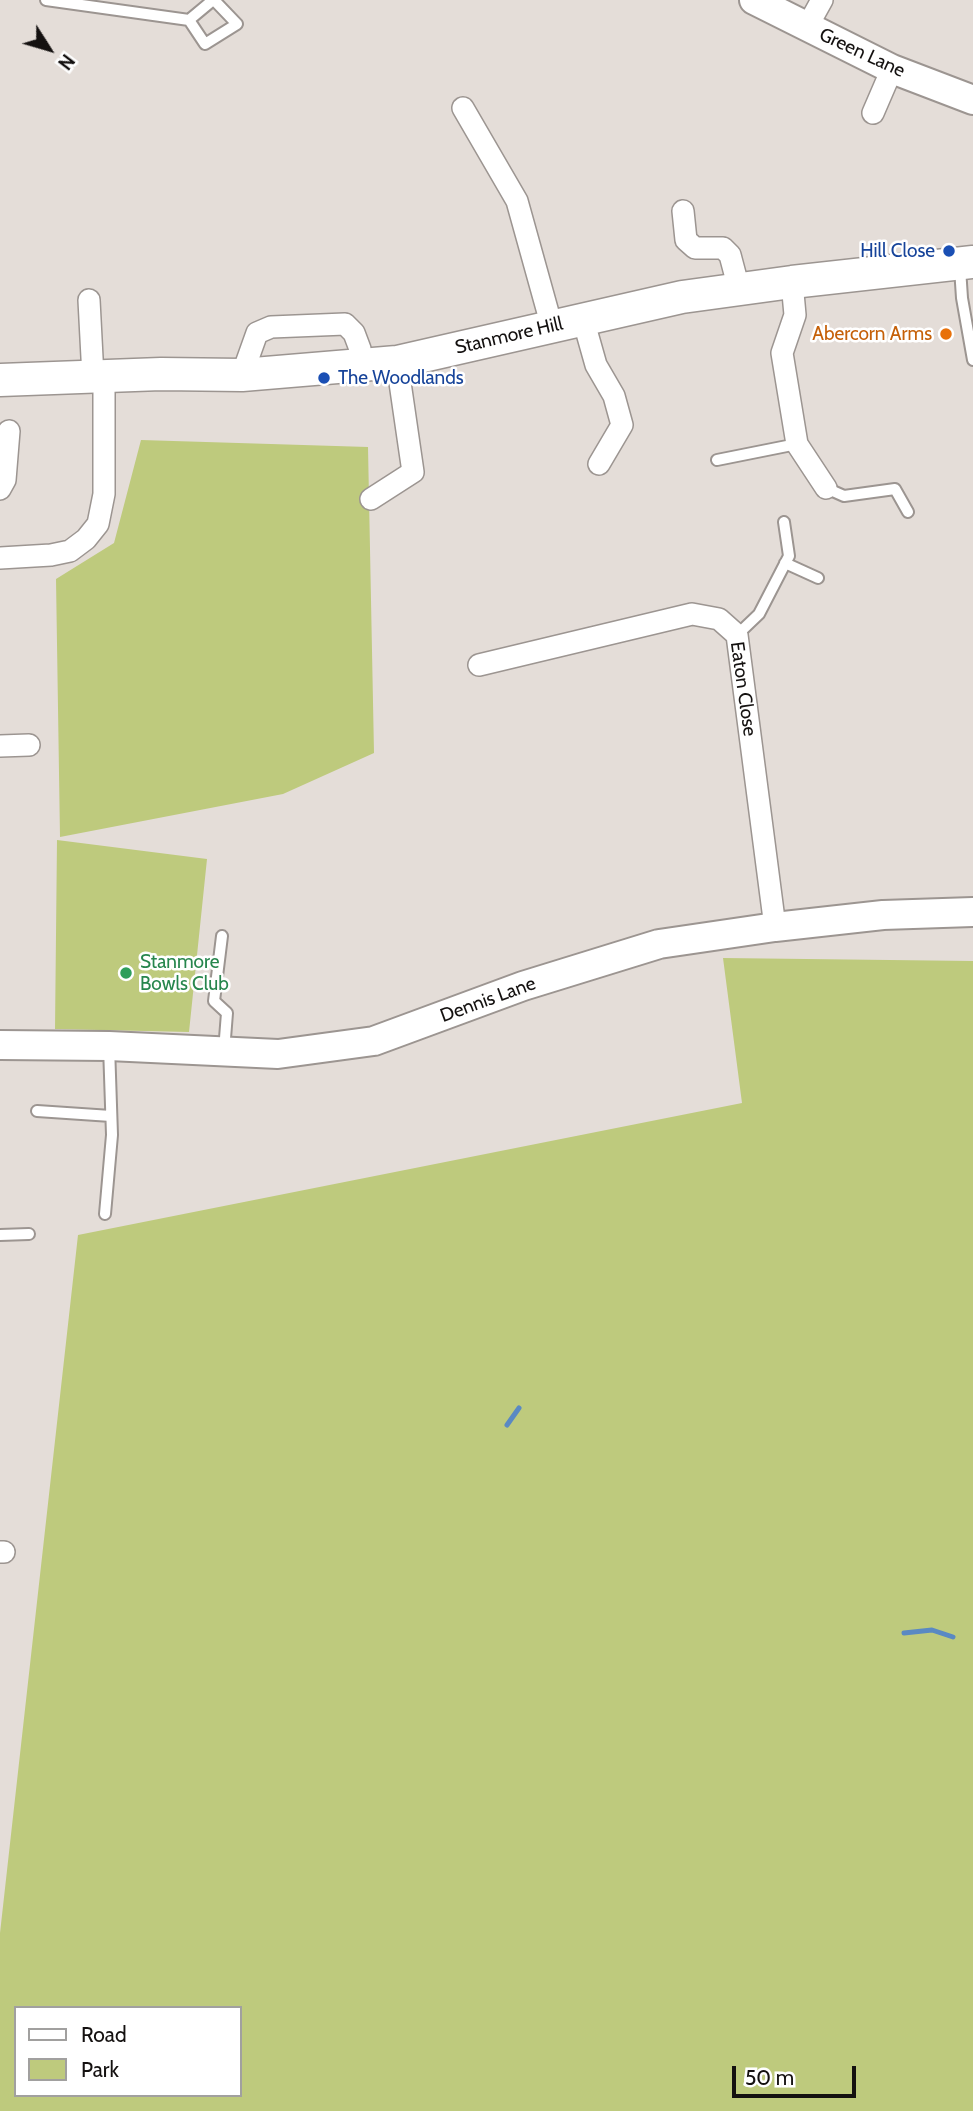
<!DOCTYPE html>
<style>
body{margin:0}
#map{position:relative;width:973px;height:2111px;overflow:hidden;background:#e4ddd8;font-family:Cabin,sans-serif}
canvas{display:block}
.legend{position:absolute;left:14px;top:2006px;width:228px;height:91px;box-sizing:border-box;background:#fff;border:2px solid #a1a09f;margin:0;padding:9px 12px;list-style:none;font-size:21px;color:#141110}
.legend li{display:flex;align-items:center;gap:14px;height:35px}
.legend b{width:35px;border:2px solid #a1a09f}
.north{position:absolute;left:14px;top:14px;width:70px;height:70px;-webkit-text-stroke:5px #fff;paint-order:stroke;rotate:127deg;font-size:19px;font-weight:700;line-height:28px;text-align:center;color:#141110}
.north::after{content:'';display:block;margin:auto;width:24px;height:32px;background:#141110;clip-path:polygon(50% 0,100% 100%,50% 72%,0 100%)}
.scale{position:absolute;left:732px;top:2066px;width:124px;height:32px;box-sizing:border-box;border:4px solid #141110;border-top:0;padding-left:9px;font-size:21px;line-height:24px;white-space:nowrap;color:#141110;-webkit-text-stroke:5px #fff;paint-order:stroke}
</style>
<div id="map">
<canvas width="973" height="2111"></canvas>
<ul class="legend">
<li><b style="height:9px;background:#fff"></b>Road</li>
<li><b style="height:19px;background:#beca7d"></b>Park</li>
</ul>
<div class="north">N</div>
<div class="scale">50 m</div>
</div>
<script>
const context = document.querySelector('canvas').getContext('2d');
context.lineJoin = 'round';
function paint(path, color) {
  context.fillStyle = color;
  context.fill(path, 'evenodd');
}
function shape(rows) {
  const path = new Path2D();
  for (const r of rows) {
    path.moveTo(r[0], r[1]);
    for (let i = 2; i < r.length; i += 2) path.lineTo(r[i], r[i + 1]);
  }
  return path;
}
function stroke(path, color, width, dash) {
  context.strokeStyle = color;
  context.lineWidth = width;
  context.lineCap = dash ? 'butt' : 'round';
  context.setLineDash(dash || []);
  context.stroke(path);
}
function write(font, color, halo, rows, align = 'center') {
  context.font = font + ' Cabin,sans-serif';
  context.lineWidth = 5;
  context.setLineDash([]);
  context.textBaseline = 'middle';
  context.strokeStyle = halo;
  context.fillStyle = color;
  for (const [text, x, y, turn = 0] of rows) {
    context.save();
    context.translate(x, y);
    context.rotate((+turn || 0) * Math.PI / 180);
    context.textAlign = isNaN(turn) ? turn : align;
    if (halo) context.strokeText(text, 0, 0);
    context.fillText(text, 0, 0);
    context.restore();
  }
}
const green = shape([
 [141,440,368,447,374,753,283,794,60,837,56,579,114,543],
 [57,840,207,859,189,1032,55,1029],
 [723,958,973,961,973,2111,0,2111,0,1933,78,1235,742,1103],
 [16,2008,240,2008,240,2095,16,2095]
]);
const stream = shape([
 [507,1425,519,1408],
 [904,1633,932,1630,953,1637]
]);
const lane = shape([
 [46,0,189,20,205,44,237,24,214,0],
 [189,20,213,0],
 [960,268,962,298,973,360],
 [717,460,797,444],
 [826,488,844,496,895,489,908,512],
 [785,563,818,578],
 [737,635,759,614,789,556,784,522],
 [222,936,214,1001,227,1013,224,1051],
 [37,1111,111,1116],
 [105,1214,112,1135,109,1046],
 [0,1235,29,1234]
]);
const street = shape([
 [807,27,822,0],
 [463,108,517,201,552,327],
 [873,113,892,69],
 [683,211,686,240,695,248,723,248,730,255,739,289],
 [792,282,795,315,782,353,797,444,826,488],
 [89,300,93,377],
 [583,319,596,365,614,396,622,425,599,464],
 [242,375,257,333,271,327,345,324,354,333,360,349,358,366],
 [0,489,5,480,9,431],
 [371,499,413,472,397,362],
 [0,558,51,555,70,551,86,539,98,524,104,494,104,377],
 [479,665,692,614,719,619,737,635,775,927],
 [0,746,29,745],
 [0,1552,4,1552]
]);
const secondary = shape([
 [754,0,892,69,973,100],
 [0,1045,109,1046,278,1054,374,1041,523,986,659,944,775,927,883,915,973,912]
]);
const primary = shape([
 [0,380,161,374,242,375,397,362,682,297,792,282,973,262]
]);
const markers = [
 [949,251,7,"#1a4fb4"],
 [946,334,7,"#e8710a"],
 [324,378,7,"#1a4fb4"],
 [126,973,7,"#2e9e5b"]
];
const streetNames = [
 ["Green Lane",862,53,25],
 ["Stanmore Hill",509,336,-13],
 ["Eaton Close",743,689,82],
 ["Dennis Lane",488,1000,-20]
];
const transitNames = [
 ["Hill Close",935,251],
 ["The Woodlands",338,378,"left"]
];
const foodNames = [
 ["Abercorn Arms",932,334]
];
const leisureNames = [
 ["Stanmore",140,962],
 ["Bowls Club",140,984]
];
paint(green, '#beca7d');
stroke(stream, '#5a89c3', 5);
stroke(lane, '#9c9591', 14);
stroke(street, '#9c9591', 24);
stroke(secondary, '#9c9591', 32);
stroke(primary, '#9c9591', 35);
stroke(lane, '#fff', 10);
stroke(street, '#fff', 21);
stroke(secondary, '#fff', 28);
stroke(primary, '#fff', 32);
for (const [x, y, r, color] of markers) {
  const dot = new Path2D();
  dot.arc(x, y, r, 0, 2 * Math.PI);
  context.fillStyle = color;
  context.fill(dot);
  stroke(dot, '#fff', 2.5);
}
write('19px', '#141110', '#fff', streetNames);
write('19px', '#164399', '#fff', transitNames, 'right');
write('19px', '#c56008', '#fff', foodNames, 'right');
write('19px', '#27864d', '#fff', leisureNames, 'left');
</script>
